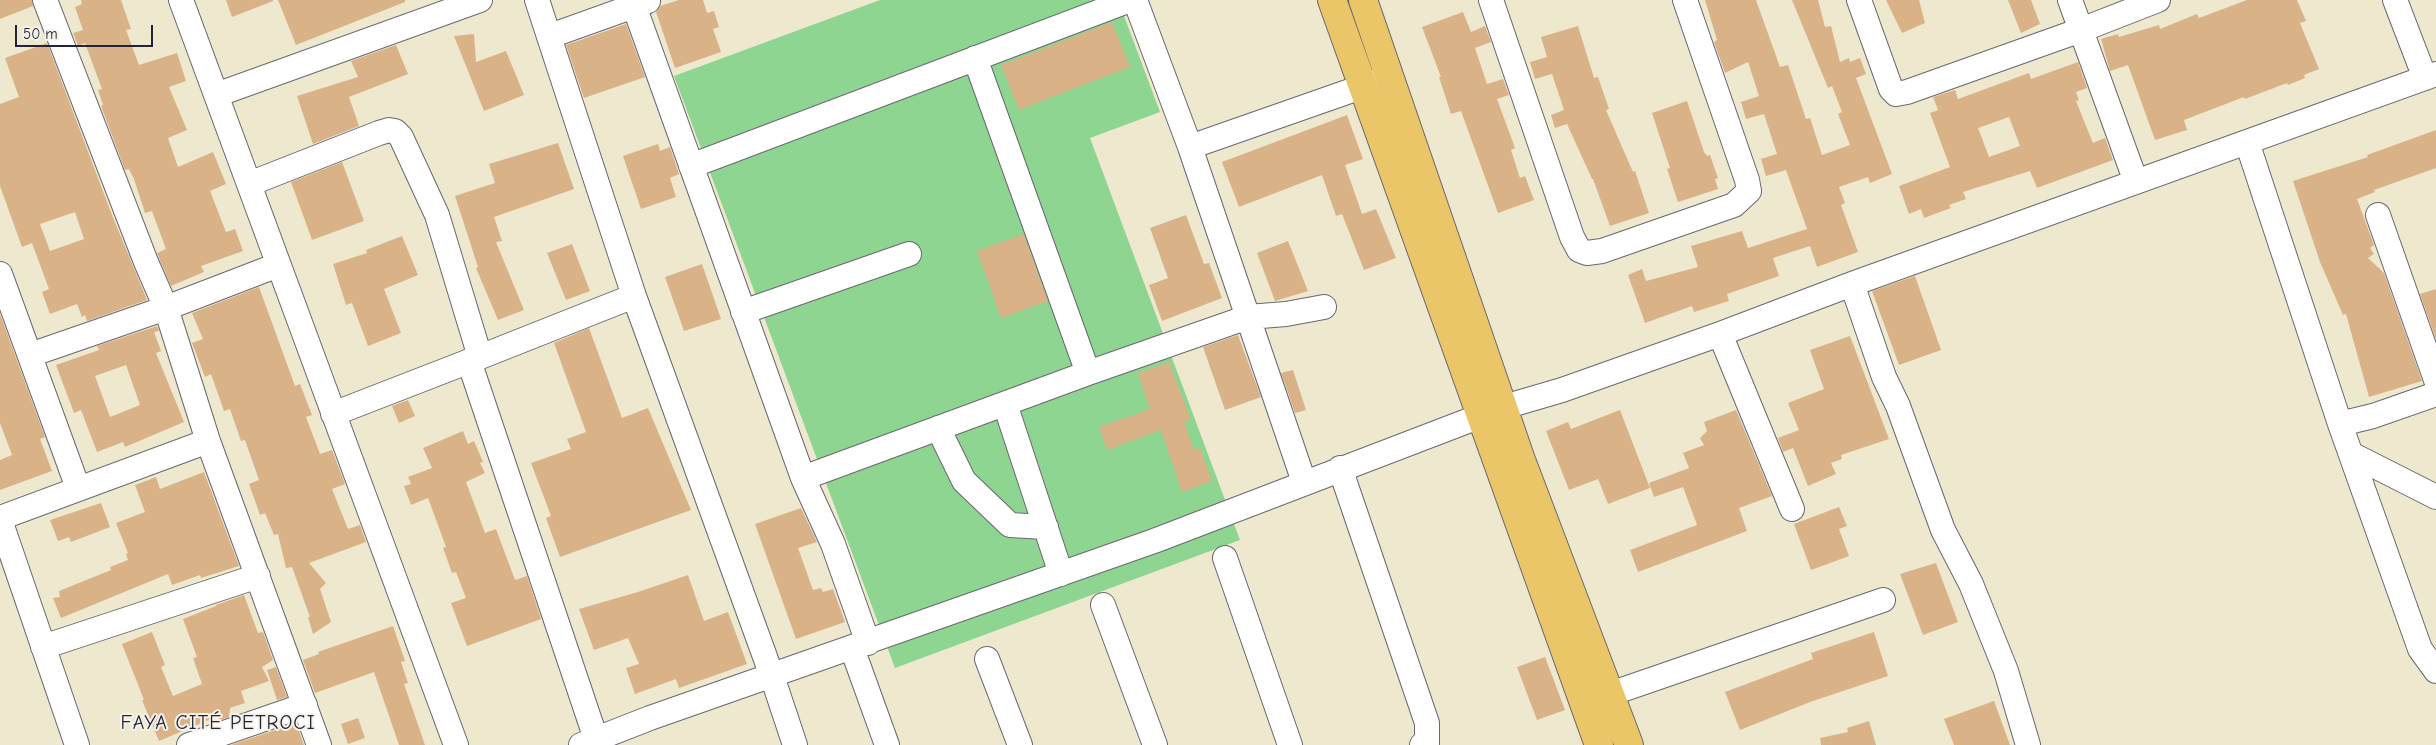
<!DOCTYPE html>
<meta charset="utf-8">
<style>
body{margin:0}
#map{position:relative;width:2436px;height:745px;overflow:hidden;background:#eee8cf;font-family:"Comic Neue",sans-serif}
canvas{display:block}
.scale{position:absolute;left:15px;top:25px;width:138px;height:22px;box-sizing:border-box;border:2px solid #22223b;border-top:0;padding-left:6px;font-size:15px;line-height:18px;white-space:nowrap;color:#22223b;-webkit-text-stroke:4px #f7f3e8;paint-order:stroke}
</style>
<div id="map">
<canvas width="2436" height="745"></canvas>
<div class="scale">50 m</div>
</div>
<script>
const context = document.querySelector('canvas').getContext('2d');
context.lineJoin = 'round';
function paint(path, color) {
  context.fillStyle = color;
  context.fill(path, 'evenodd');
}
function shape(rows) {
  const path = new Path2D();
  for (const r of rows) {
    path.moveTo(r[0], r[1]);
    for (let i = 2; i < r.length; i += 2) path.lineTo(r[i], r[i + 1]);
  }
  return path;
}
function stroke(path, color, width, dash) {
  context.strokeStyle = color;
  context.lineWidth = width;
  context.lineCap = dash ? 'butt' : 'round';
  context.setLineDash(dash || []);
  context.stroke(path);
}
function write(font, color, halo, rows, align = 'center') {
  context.font = font + ' "Comic Neue",sans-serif';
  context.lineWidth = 4;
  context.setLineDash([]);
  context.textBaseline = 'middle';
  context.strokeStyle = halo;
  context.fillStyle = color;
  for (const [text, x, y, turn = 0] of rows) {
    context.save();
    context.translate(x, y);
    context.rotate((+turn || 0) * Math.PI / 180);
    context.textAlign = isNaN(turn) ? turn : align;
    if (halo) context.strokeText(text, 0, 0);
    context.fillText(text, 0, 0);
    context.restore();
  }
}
const green = shape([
 [880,0,1118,0,1160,112,1090,138,1240,540,895,668,674,76]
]);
const building = shape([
 [0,0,32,0,33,6,0,19],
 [81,0,121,0,131,29,126,30,139,65,177,53,186,81,169,87,187,130,168,138,178,167,213,152,226,184,210,191,226,232,235,229,243,251,201,266,204,272,171,286,157,253,166,249,152,211,145,213,134,179,129,169,125,170,101,106,103,105,98,90,102,89,85,43,78,46,73,33,83,30,75,7,82,4],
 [226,0,273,0,273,1,232,17],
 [278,0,405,0,405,2,296,45],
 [679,0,703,0,707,13,714,11,719,27,713,29,721,52,675,68,656,12,660,6],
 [1705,0,1756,0,1780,67,1788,65,1806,119,1810,118,1822,155,1850,145,1838,114,1842,112,1832,86,1828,88,1792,0,1818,0,1825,27,1831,26,1840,62,1849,58,1850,62,1860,58,1866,74,1856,78,1892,174,1870,183,1868,177,1839,187,1845,203,1841,205,1858,252,1817,267,1810,246,1773,258,1779,276,1727,294,1729,301,1694,312,1692,306,1645,323,1628,275,1642,269,1646,281,1698,267,1691,246,1742,231,1748,248,1807,229,1786,170,1766,176,1761,159,1777,154,1764,114,1746,119,1741,102,1759,96,1748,62,1725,73,1714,42,1717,40],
 [1886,0,1919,0,1925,23,1902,33],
 [2008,0,2031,0,2040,24,2021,33],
 [2247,0,2297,0,2306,21,2300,23,2319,69,2304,75,2305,78,2288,85,2287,83,2245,99,2244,97,2184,120,2187,130,2155,140,2128,65,2110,71,2101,39,2118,34,2119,37,2159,25,2160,29,2197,14,2199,18],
 [1463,12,1471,32,1485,26,1491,42,1475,48,1487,84,1503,79,1509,95,1497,99,1515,148,1511,150,1520,178,1525,176,1534,200,1498,213,1461,111,1451,114,1439,77,1441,77,1422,27],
 [1112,22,1130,67,1019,110,1001,65],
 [626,24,645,77,584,98,566,45],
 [1578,26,1594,78,1598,77,1609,109,1606,110,1633,172,1635,171,1649,213,1610,226,1593,179,1592,179,1567,124,1555,128,1551,115,1564,110,1552,74,1535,79,1530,62,1547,57,1541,37],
 [474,34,476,62,506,51,524,95,484,111,454,36],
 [47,43,112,215,147,300,87,321,85,315,82,317,77,304,50,314,42,292,49,289,32,243,22,247,0,186,0,104,19,97,5,58],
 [75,212,84,239,50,251,40,224],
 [396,45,408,74,349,97,359,126,313,144,297,96,358,77,351,61],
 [2078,62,2087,88,2076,92,2079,100,2076,101,2093,143,2105,138,2113,160,2037,188,2030,171,1963,192,1966,199,1949,205,1951,208,1924,218,1921,209,1909,214,1899,186,1950,167,1930,113,1938,110,1933,97,1955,90,1958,99,2029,73,2031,79],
 [2009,117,2020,146,1989,157,1978,128],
 [1687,101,1704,152,1707,156,1710,155,1718,178,1715,179,1718,189,1678,202,1667,169,1670,168,1652,113],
 [1347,115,1363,159,1345,165,1362,214,1376,209,1396,258,1364,270,1342,214,1336,216,1322,175,1239,207,1222,162],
 [2436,130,2436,168,2374,190,2375,192,2357,199,2374,245,2370,248,2374,254,2368,258,2384,273,2422,381,2369,397,2346,314,2343,315,2320,262,2293,181,2368,157,2367,155],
 [558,143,574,189,494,217,502,241,496,242,524,310,498,320,476,268,478,267,455,196,495,183,489,164],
 [658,144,660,151,670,147,679,174,670,178,676,197,641,209,623,156],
 [342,162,364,221,312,240,291,182],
 [1186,215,1204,264,1209,263,1222,298,1162,321,1149,285,1168,278,1150,228],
 [1024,234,1048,301,1001,318,977,251],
 [402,236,418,275,384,289,401,333,368,346,352,303,346,305,333,264,367,253,366,250],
 [1288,241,1308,291,1275,301,1257,253],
 [572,244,590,291,566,300,547,253],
 [702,264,721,319,684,331,665,277],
 [1915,276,1941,350,1899,365,1872,291],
 [259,287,295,386,300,384,312,415,306,417,320,454,332,450,345,484,332,489,348,529,360,525,366,542,309,563,326,583,320,589,331,622,313,634,308,617,310,617,292,567,286,568,278,534,274,535,265,513,260,515,249,484,259,480,245,440,241,441,230,409,224,411,211,374,205,377,192,343,203,339,192,313],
 [2436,289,2436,339,2420,294],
 [0,314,45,437,40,439,52,471,0,490,0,460,12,455,0,423],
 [157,326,159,331,154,332,161,351,156,353,184,422,125,447,123,442,97,452,81,410,74,413,56,365,99,350,97,346],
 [126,365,140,405,110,417,95,376],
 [589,328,622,418,648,408,691,510,560,557,546,518,551,516,531,463,571,449,567,439,586,432,554,343],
 [1238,335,1261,397,1225,410,1203,347],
 [1850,336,1889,439,1841,455,1842,459,1831,463,1836,474,1808,486,1793,448,1783,452,1778,438,1799,430,1788,403,1824,389,1810,350],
 [1169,362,1191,420,1184,422,1194,450,1200,448,1212,481,1182,492,1161,430,1107,450,1099,427,1150,409,1138,373],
 [1293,370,1306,410,1295,413,1281,373],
 [408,400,415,416,399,423,392,406],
 [1620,410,1650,488,1608,504,1598,479,1569,490,1546,431,1568,422,1571,429],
 [1736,410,1772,496,1739,508,1747,531,1638,572,1630,550,1697,525,1683,487,1654,497,1649,483,1689,468,1683,453,1704,445,1700,438,1707,431,1704,422],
 [463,431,468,444,474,441,483,462,480,463,485,473,466,482,485,533,496,529,515,580,527,576,541,619,467,646,451,603,466,598,456,572,452,573,443,548,446,547,428,498,411,505,404,486,411,484,408,477,432,468,423,448],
 [204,472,239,566,201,578,200,575,172,585,168,574,61,618,53,598,60,597,59,591,111,570,110,567,128,560,126,554,128,553,116,523,145,512,135,485,156,477,160,489],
 [101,503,110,527,71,542,69,537,58,541,50,520],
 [1839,507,1847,526,1839,529,1849,556,1811,570,1794,524],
 [801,508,817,542,798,548,813,590,821,588,823,592,833,589,845,622,796,639,755,524],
 [1936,563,1958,622,1923,635,1900,574],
 [688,575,704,621,728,612,747,664,679,688,676,679,635,694,626,668,639,664,628,638,594,650,579,609,638,592],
 [244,595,258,633,263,632,273,660,262,667,269,681,241,691,245,703,230,708,229,717,220,720,218,716,159,741,142,700,144,700,122,644,152,632,165,665,161,667,173,696,202,684,193,658,197,657,183,619,216,606,216,605],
 [393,626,405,661,401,662,408,683,404,684,425,745,399,745,374,672,315,693,303,660,319,654,318,652],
 [1874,632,1888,676,1810,702,1740,730,1725,692,1813,659,1811,653],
 [1545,657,1565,710,1537,720,1517,667],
 [276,667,287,697,277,700,267,670],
 [1994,701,2010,745,1954,745,1944,719],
 [358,718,365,738,348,744,341,724],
 [1869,721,1876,745,1821,745,1820,738,1848,732,1847,728],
 [296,723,304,745,231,745]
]);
const minor = shape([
 [45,0,146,262,166,308,208,441,319,745],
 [181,0,456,745],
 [537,0,634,296,772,676,795,745],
 [632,0,803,478,1088,373,1248,317,1286,314,1324,307],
 [1135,0,1190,147,1304,482],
 [1491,0,1572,237,1579,250,1587,253,1602,251,1734,205,1749,191,1747,180,1685,0],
 [1859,0,1891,89,1896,94,1907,92,2081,30,2158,0],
 [2070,0,2136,182],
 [2395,0,2425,78],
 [550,36,648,1],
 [975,58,1088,373],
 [216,95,480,0],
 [2247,142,2340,424,2420,649,2436,671],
 [1190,147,1390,77],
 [691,166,1130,0],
 [249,184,379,133,389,130,395,131,401,137,437,215,480,357,634,296],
 [2378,215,2436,380],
 [0,274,78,488],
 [1852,284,1884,377,1898,406,1943,530,1971,584,2006,671,2028,745],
 [743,312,909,254],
 [1720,334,1792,509],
 [30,355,166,308,278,265],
 [469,361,596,739],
 [1005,404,1061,574],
 [333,414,480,357],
 [2340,424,2373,416,2436,394],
 [938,428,964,481,1010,525,1046,527],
 [2351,454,2436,497],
 [1340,468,1427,723,1427,743,1422,745],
 [803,478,833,544,868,643],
 [0,518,208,441],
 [0,520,77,745],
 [1225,558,1290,745],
 [1103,605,1155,745],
 [43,647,258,576],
 [852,648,887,745],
 [987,659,1020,745],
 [1610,694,1883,600],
 [189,745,305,705],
 [581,745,650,718,1154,541,1504,407,1562,390,1720,334,1852,284,2436,74]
]);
const major = shape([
 [1332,0,1599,745],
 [1363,0,1521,460,1629,745]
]);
const neighbourhoodNames = [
 ["FAYA CITÉ PETROCI",218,723]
];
paint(green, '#8dd590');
paint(building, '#d9b387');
stroke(minor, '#69676f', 26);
stroke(major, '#69676f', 30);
stroke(minor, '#fff', 24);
stroke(major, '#ebc669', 28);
context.letterSpacing = '1px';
write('20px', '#22223b', '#f7f3e8', neighbourhoodNames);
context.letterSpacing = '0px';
</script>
